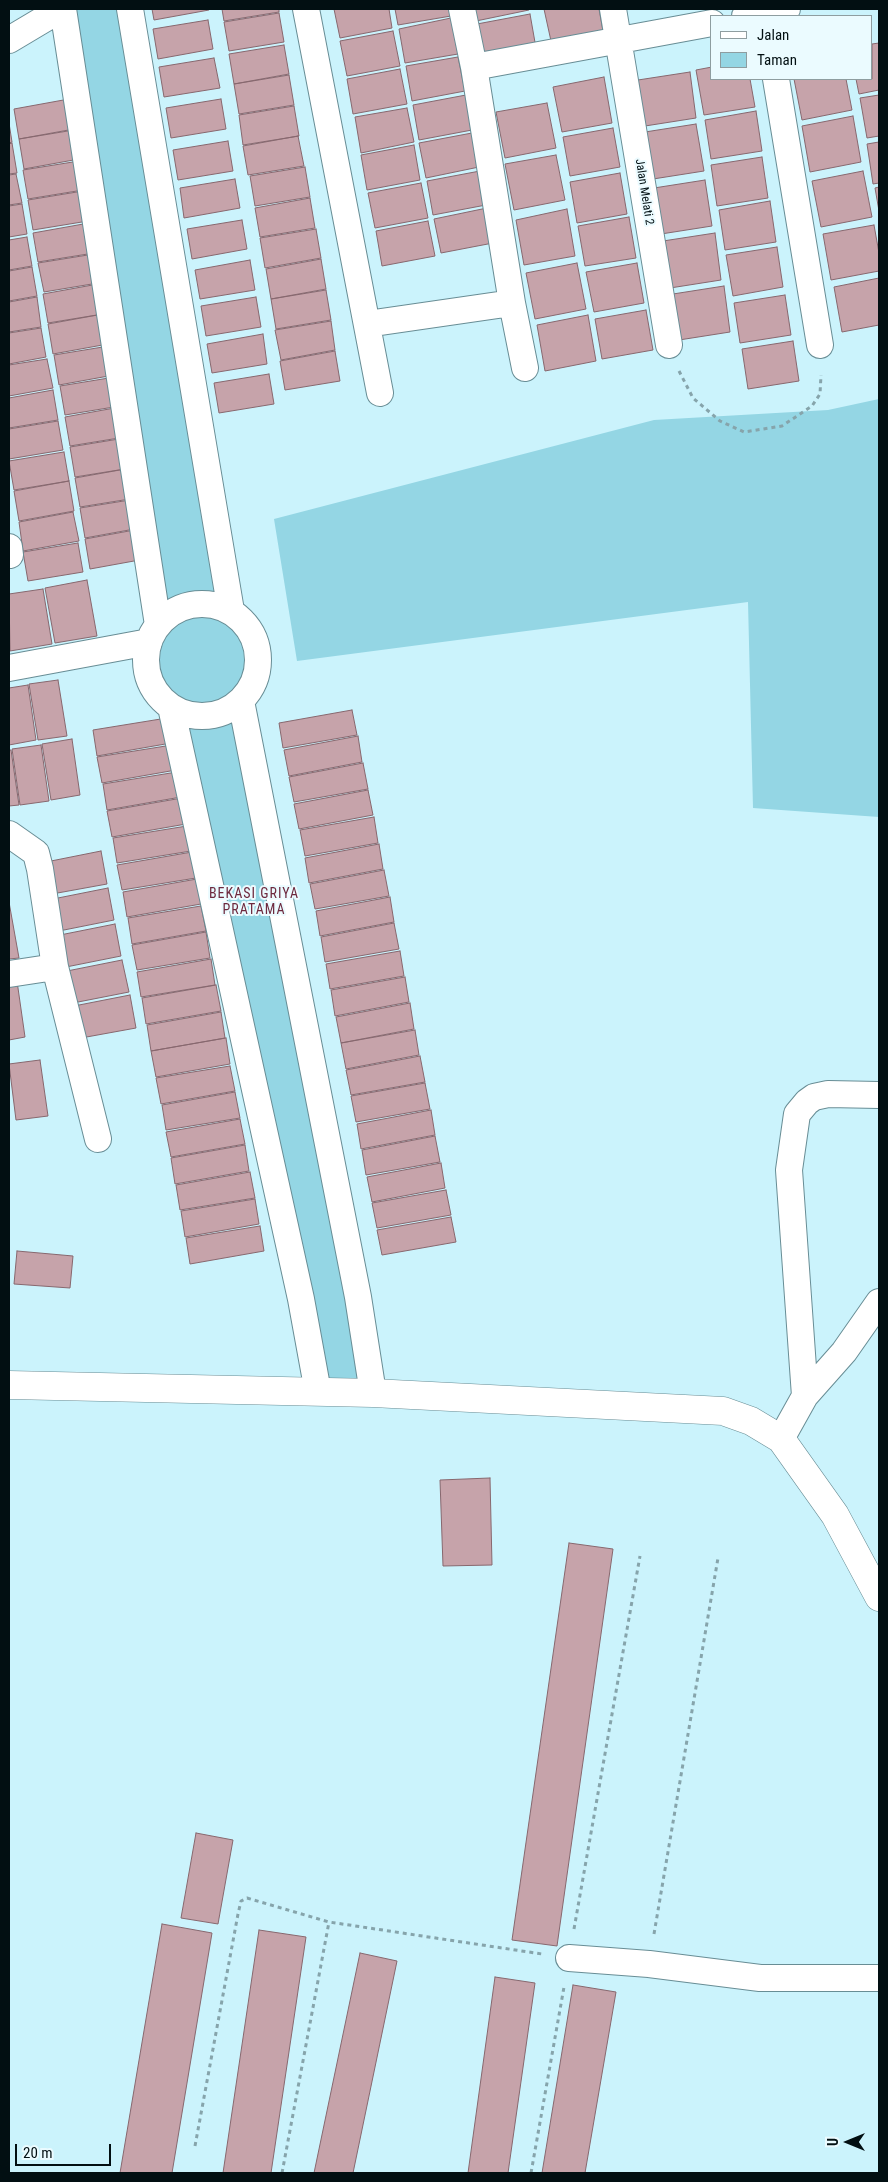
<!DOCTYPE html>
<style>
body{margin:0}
#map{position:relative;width:888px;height:2182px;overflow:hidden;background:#cbf3fc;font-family:"Roboto Condensed",sans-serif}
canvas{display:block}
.frame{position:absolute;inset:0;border:10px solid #020f12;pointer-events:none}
.legend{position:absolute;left:710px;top:15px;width:162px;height:65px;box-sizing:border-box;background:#ebfbff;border:1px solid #8e9da0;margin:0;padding:6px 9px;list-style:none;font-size:15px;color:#020f12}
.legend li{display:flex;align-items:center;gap:10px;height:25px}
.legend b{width:25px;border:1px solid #8e9da0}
.north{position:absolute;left:823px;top:2117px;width:50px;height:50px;-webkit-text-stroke:4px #ebfbff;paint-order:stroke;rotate:270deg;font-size:14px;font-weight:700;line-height:20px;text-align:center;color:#020f12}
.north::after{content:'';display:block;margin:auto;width:18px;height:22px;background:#020f12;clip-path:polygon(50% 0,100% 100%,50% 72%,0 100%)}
.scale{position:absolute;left:15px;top:2144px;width:96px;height:22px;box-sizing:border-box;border:2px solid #020f12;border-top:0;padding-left:6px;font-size:15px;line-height:18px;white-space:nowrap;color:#020f12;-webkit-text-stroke:4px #ebfbff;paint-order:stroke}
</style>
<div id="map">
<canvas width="888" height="2182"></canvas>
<div class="frame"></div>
<ul class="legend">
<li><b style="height:6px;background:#fff"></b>Jalan</li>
<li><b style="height:14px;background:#94d6e4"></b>Taman</li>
</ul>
<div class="north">U</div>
<div class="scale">20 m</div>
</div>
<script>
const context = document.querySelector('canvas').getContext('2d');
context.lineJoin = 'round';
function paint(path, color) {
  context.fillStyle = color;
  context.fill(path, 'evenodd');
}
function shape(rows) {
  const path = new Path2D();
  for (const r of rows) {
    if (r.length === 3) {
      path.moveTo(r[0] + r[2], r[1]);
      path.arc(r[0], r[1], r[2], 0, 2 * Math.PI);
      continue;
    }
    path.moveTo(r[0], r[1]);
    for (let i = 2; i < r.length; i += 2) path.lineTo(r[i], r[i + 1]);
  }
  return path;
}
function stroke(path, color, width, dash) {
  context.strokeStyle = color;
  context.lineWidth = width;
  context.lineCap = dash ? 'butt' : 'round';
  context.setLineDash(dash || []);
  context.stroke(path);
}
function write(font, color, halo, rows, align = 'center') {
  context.font = font + ' "Roboto Condensed",sans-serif';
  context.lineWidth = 4;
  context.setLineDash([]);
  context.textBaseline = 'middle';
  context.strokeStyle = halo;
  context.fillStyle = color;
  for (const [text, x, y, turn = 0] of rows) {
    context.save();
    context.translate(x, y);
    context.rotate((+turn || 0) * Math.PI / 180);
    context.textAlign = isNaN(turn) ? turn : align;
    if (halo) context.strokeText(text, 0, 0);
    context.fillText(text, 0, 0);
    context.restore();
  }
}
const green = shape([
 [63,9,130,9,231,611,242,620,251,632,257,646,258,661,256,676,250,689,241,701,373,1393,318,1392,171,707,157,694,149,678,146,660,149,642],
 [879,399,879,817,753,808,748,602,297,661,274,519,654,420,828,410]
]);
const building = shape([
 [152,9,209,9,209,10,154,20,152,9],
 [222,9,279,9,279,12,224,21,222,9],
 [334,9,389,9,392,28,340,38,334,9],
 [395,9,450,9,451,16,398,25,395,9],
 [474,9,529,9,529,10,476,21,474,9],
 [544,9,599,9,603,31,551,41,544,9],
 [279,13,284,42,229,51,224,22,279,13],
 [530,14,536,48,484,58,477,24,530,14],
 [451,18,458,54,405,63,399,29,451,18],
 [208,20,213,49,158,59,153,29,208,20],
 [393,31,400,66,347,76,340,41,393,31],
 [879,43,879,90,859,94,856,79,872,79,872,44,879,43],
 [284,45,289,74,234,84,229,54,284,45],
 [458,57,465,91,412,101,406,66,458,57],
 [214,58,220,88,164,97,159,67,214,58],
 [712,67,712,79,750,79,755,107,704,115,696,70,712,67],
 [400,69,407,104,353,114,347,79,400,69],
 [690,72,696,118,645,126,638,80,690,72],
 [289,75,294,105,239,114,234,84,289,75],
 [604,77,612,123,562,132,553,87,604,77],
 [794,79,846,79,852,110,802,120,794,79],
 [466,95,472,130,419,140,413,105,466,95],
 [879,95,879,136,867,138,860,98,879,95],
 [69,99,74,129,19,139,14,109,69,99],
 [221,99,226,129,171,138,166,108,221,99],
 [547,103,556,148,505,158,496,112,547,103],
 [294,106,299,136,243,145,239,115,294,106],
 [407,108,414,142,361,153,355,117,407,108],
 [756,111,762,151,711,159,705,120,756,111],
 [853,116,861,162,810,172,802,126,853,116],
 [9,123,12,142,9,143,9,123],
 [696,124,704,171,653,179,645,132,696,124],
 [613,128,620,167,570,176,563,137,613,128],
 [74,130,79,159,24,169,19,139,74,130],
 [472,133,479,167,426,178,419,143,472,133],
 [298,136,304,166,248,175,243,146,298,136],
 [228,141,233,171,178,180,173,150,228,141],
 [879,142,879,183,873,184,867,144,879,142],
 [12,143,17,173,9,174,9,144,12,143],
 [414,145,420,180,367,190,361,155,414,145],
 [556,155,565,200,514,210,505,164,556,155],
 [762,157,768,198,717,206,711,165,762,157],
 [79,161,83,190,28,199,23,170,79,161],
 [305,167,310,197,255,206,250,176,305,167],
 [480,171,486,205,433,215,427,181,480,171],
 [863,171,872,217,821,227,812,181,863,171],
 [620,173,627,214,577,223,570,182,620,173],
 [16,174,22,203,9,205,9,175,16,174],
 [235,179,240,208,184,218,180,188,235,179],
 [705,180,712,226,661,234,654,188,705,180],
 [421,183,428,218,375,228,368,193,421,183],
 [879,187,879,211,875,188,879,187],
 [83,191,88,221,33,230,28,200,83,191],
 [310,198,315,228,260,237,255,208,310,198],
 [770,201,776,242,725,250,719,210,770,201],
 [22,204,27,234,9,237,9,206,22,204],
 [487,208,493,243,441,253,434,219,487,208],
 [567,209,575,256,524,265,516,220,567,209],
 [629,217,636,258,585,266,578,226,629,217],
 [242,220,247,249,192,259,187,229,242,220],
 [428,221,435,256,382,266,376,231,428,221],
 [89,223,94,253,38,262,33,233,89,223],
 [874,225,879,253,879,271,831,280,823,234,874,225],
 [316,229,321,258,265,268,260,238,316,229],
 [715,233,721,280,670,288,663,241,715,233],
 [27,237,32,266,9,270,9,240,27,237],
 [777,247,783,287,733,296,726,255,777,247],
 [94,254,98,283,44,292,38,263,94,254],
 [321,259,326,289,271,299,266,269,321,259],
 [250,260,255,290,200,299,195,270,250,260],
 [577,263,586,309,535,319,526,273,577,263],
 [637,263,644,303,594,312,586,272,637,263],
 [32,267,37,296,9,301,9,271,32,267],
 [879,278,879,325,842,332,834,287,879,278],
 [98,284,103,314,48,323,43,294,98,284],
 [724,286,730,332,679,340,673,294,724,286],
 [326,290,331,320,276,329,271,299,326,290],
 [785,295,791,335,740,343,734,303,785,295],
 [37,297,41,327,9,332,9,302,37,297],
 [256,297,261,327,206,336,201,306,256,297],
 [646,310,653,350,602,359,595,319,646,310],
 [103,314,108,344,53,354,48,324,103,314],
 [588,315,596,361,545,371,537,325,588,315],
 [331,321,335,350,281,360,275,330,331,321],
 [41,328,46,357,9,364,9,333,41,328],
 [263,334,267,364,212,373,207,344,263,334],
 [793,341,799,381,748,389,742,349,793,341],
 [109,346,114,375,59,385,54,355,109,346],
 [335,351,340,381,285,390,280,361,335,351],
 [47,359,53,388,9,396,9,365,47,359],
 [269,374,274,404,219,413,214,383,269,374],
 [115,377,120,406,65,415,60,386,115,377],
 [53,390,58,420,9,428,9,398,53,390],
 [120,407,125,437,70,446,65,417,120,407],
 [58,421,63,450,9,459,9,429,58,421],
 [125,438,131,468,75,477,70,447,125,438],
 [64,452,69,481,14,490,9,461,64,452],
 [131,468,136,498,80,507,75,478,131,468],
 [69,481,74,511,19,521,14,491,69,481],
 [136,499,140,528,85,538,80,508,136,499],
 [73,512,79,541,23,551,19,522,73,512],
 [140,529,145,559,90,569,85,539,140,529],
 [78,543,83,572,28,581,23,552,78,543],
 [87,580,97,636,55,643,45,588,87,580],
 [43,589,52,644,10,651,9,594,43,589],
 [58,680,67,736,38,740,29,684,58,680],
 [28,685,36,740,9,745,9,688,28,685],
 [352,710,357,735,283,748,279,723,352,710],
 [167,718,171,743,97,756,93,730,167,718],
 [358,736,362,762,289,776,284,750,358,736],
 [72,739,80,795,51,800,42,744,72,739],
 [41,745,49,801,20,805,12,749,41,745],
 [172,745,176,770,102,783,97,757,172,745],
 [9,750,11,750,19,805,9,806,9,750],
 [363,763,368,789,294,802,289,777,363,763],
 [177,772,181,797,107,810,103,784,177,772],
 [368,790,373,815,299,829,294,804,368,790],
 [182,798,186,824,112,837,107,811,182,798],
 [374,817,378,843,305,856,300,830,374,817],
 [187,826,191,851,117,863,113,838,187,826],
 [379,844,383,869,309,883,305,858,379,844],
 [101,851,107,884,52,894,46,862,101,851],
 [192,852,196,878,122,890,117,865,192,852],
 [384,870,389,896,315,909,310,884,384,870],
 [197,879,201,904,127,917,123,892,197,879],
 [108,888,114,920,59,931,53,899,108,888],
 [390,897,394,922,320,936,316,911,390,897],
 [9,902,19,958,9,959,9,902],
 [201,906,206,931,132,944,128,918,201,906],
 [394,923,399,949,325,962,321,937,394,923],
 [115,924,121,956,66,967,60,935,115,924],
 [206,932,210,958,137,970,132,945,206,932],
 [400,951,404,976,330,989,326,964,400,951],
 [211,959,215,985,141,997,137,972,211,959],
 [122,960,129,992,73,1003,67,971,122,960],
 [405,977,409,1002,335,1016,331,990,405,977],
 [17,981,25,1037,9,1040,9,983,17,981],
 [216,985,221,1011,146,1024,142,998,216,985],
 [130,995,136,1028,81,1038,74,1006,130,995],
 [410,1003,414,1029,341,1043,336,1017,410,1003],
 [221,1012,225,1038,151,1051,147,1025,221,1012],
 [415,1030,419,1055,346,1069,341,1043,415,1030],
 [226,1038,230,1064,156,1077,151,1051,226,1038],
 [420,1056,425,1082,351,1095,346,1070,420,1056],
 [40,1060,48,1116,16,1120,9,1064,40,1060],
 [230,1066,235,1091,161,1104,156,1078,230,1066],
 [425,1083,430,1109,356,1122,351,1096,425,1083],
 [235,1092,240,1118,166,1130,162,1105,235,1092],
 [431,1110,435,1135,361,1149,357,1124,431,1110],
 [240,1119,245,1144,171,1157,166,1132,240,1119],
 [435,1136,440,1162,366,1175,362,1150,435,1136],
 [245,1145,249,1171,175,1184,171,1158,245,1145],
 [441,1163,445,1188,372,1202,367,1177,441,1163],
 [250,1172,255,1198,180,1210,176,1185,250,1172],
 [446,1190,451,1215,377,1228,372,1203,446,1190],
 [255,1199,259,1224,185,1237,181,1211,255,1199],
 [451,1217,456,1242,382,1255,377,1230,451,1217],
 [260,1226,264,1251,190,1264,186,1238,260,1226],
 [17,1251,73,1256,70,1288,14,1284,17,1251],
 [490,1478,492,1565,443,1566,440,1480,490,1478],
 [569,1543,613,1549,557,1946,512,1940,569,1543],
 [196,1833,233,1840,218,1924,181,1918,196,1833],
 [162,1924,212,1933,172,2173,120,2173,162,1924],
 [259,1930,306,1937,271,2173,223,2173,259,1930],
 [360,1953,397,1961,353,2173,314,2173,360,1953],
 [495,1977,535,1983,508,2173,468,2173,495,1977],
 [573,1985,616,1992,585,2173,542,2173,573,1985]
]);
const path = shape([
 [679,371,693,398,720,421,744,432,782,426,812,406,820,394,821,375],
 [574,1929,640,1556],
 [654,1934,718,1558],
 [195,2146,238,1914,241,1901,247,1898,329,1922,542,1954],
 [282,2173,329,1922],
 [531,2173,564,1987]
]);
const street = shape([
 [63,9,158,625],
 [130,9,231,611],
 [306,9,380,393],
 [462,9,474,67,512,303,525,368],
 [613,9,669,345],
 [745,16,787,9],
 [9,40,61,9],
 [474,67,712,23],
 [776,79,820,345],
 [367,324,512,303],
 [9,547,10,555],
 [202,660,56],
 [9,668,149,642],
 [241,701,358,1297,373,1393],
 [171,707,301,1299,318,1392],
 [9,834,36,853,40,869,55,967,98,1139],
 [9,974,55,967],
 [805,1396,844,1352,879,1302],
 [781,1439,805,1396,789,1170,797,1114,807,1102,814,1097,828,1094,879,1095],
 [569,1958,649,1964,760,1978,879,1978]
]);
const secondary = shape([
 [9,1385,373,1393,723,1411,751,1421,781,1439,835,1515,879,1597]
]);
const streetNames = [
 ["Jalan Melati 2",644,192,81]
];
const neighbourhoodNames = [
 ["BEKASI GRIYA",254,894],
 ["PRATAMA",254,910]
];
paint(green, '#94d6e4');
paint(building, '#c6a3aa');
stroke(building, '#87676e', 1);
stroke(street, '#688d95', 28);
stroke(secondary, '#688d95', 29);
stroke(path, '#86a4ab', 3, [4, 4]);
stroke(street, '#fff', 26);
stroke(secondary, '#fff', 28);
write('12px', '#020f12', '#ebfbff', streetNames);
context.letterSpacing = '1px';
write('14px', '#6d293e', '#ebfbff', neighbourhoodNames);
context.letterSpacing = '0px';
</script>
